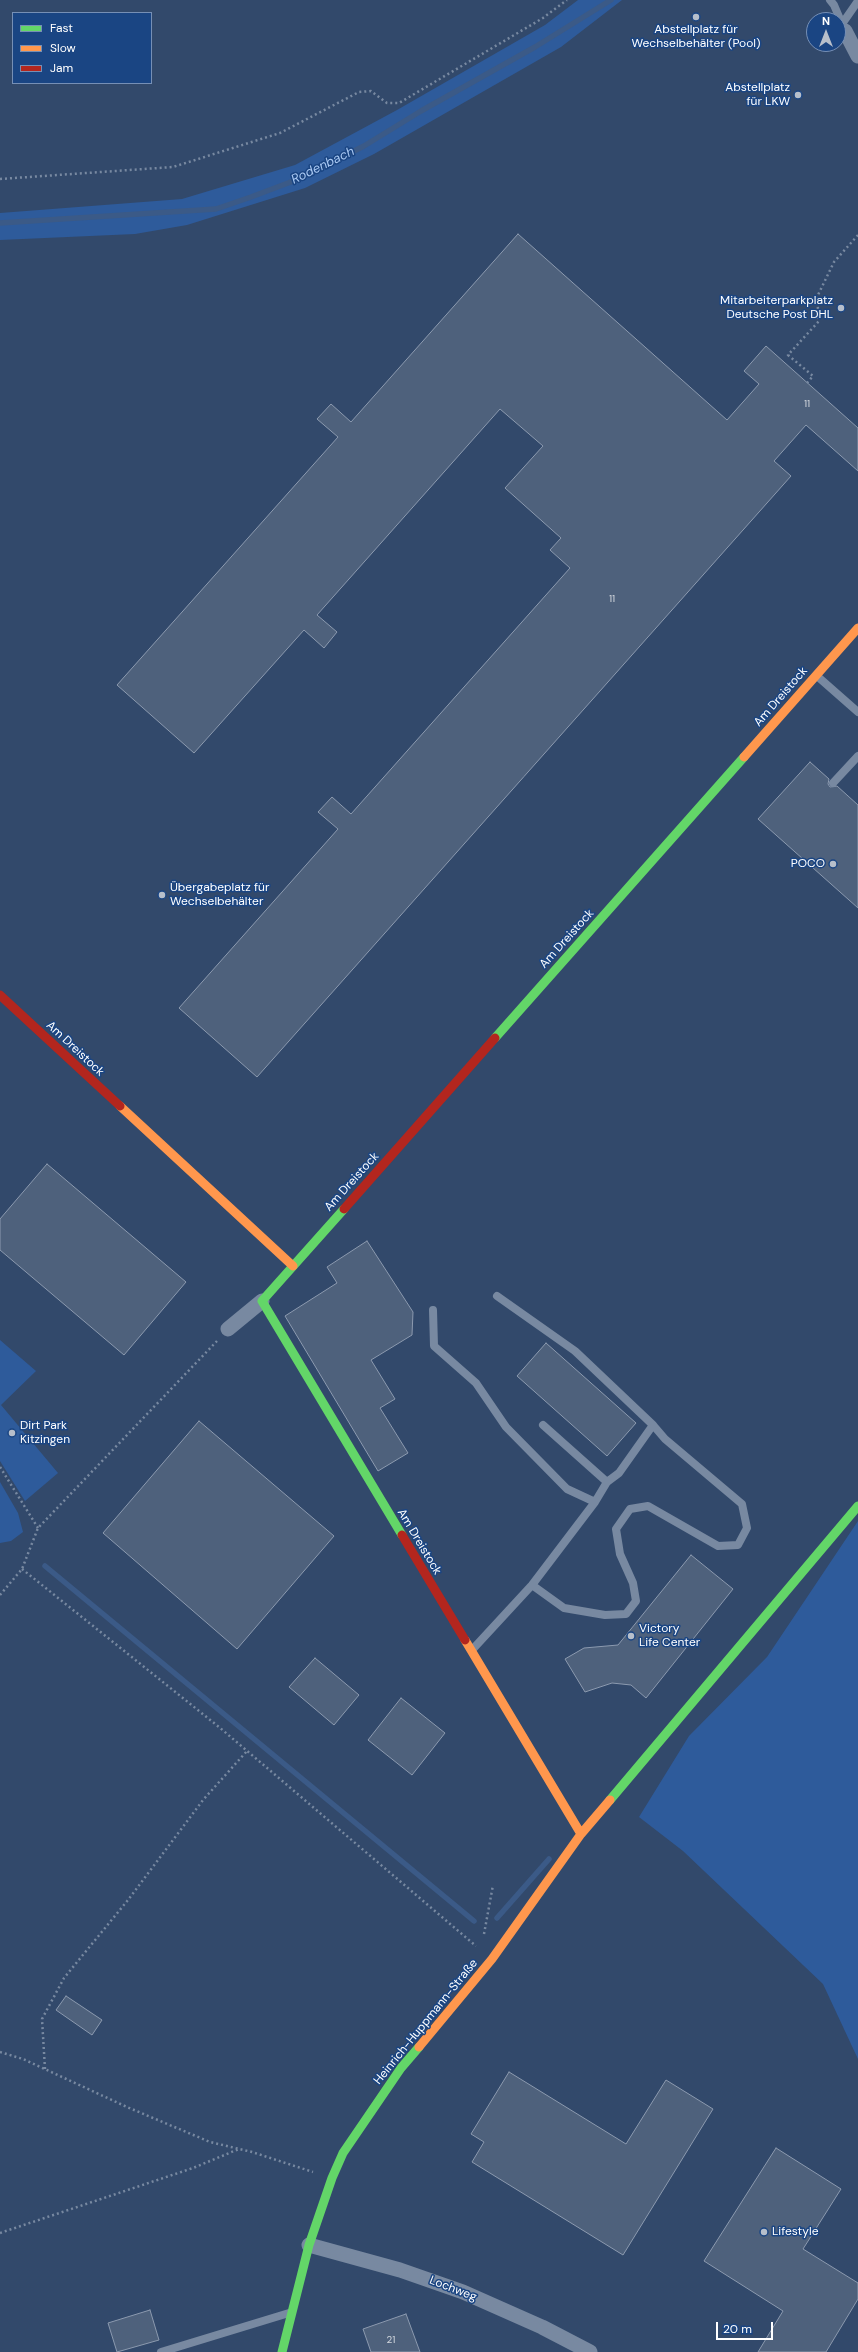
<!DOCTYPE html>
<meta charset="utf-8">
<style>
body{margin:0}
#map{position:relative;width:858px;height:2352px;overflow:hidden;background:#32496b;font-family:"DM Sans",sans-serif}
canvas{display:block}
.legend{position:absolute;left:12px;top:12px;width:140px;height:72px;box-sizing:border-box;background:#1a4583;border:1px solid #768fb5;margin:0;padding:5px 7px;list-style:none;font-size:12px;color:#fff}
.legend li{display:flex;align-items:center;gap:8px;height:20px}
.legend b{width:20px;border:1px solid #768fb5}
.north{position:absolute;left:806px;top:12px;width:40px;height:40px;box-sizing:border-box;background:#1a4583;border:1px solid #768fb5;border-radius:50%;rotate:0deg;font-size:11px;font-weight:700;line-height:16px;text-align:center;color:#fff}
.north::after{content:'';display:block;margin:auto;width:14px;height:18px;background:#b7bfcb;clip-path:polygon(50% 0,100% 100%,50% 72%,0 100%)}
.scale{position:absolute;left:716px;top:2322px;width:57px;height:18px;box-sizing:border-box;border:2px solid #fff;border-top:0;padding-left:5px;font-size:12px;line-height:14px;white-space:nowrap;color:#fff;-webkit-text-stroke:3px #1a4583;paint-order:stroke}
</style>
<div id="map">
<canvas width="858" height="2352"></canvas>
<ul class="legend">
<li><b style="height:5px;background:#63d668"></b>Fast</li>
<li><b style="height:5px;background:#ff974d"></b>Slow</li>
<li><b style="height:5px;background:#b3261e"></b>Jam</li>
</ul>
<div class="north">N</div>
<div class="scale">20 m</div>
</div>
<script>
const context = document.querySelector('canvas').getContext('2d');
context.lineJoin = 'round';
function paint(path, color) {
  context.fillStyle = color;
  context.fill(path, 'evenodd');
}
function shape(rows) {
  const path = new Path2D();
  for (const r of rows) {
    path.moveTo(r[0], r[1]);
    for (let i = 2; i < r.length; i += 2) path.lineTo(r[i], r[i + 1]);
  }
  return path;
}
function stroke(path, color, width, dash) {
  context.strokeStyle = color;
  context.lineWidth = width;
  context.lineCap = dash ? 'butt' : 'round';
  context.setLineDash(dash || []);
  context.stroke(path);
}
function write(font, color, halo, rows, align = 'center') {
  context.font = font + ' "DM Sans",sans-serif';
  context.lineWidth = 3;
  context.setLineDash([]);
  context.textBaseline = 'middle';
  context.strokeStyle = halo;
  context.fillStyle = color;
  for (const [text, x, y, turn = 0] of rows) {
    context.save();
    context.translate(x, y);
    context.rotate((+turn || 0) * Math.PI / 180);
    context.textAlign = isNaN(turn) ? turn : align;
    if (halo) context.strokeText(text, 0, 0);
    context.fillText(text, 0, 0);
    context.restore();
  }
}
const green = shape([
 [578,0,622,0,561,47,374,154,305,188,187,225,135,234,0,240,0,213,182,199,295,165,397,110,545,25],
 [0,1340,36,1371,1,1405,58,1473,25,1501,0,1461],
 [0,1482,18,1513,23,1532,11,1541,0,1543],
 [858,1521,858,2059,823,1984,683,1851,639,1817,689,1736,767,1657]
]);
const stream = shape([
 [0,223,216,209,251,197,296,180,364,146,421,111,535,47,611,0],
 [45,1566,474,1921],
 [497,1918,549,1859]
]);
const building = shape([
 [518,234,727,420,759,384,744,371,766,346,858,428,858,471,806,425,774,461,791,476,257,1077,179,1008,338,829,318,812,332,797,351,814,570,568,550,550,561,538,505,488,543,446,500,409,317,615,337,632,324,648,304,630,194,753,117,685,338,437,317,419,331,404,351,422,518,234],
 [810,762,829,779,828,784,830,787,837,786,858,805,858,908,758,819,810,762],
 [47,1164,186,1282,124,1355,0,1250,0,1219,47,1164],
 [367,1241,413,1312,412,1335,371,1360,395,1399,380,1408,408,1453,378,1471,285,1316,337,1283,327,1267,367,1241],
 [546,1343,636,1423,607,1456,517,1376,546,1343],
 [199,1421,334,1536,237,1649,103,1533,199,1421],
 [691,1555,733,1589,646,1698,631,1685,612,1683,585,1692,565,1659,584,1648,618,1645,691,1555],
 [315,1658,359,1695,334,1725,289,1687,315,1658],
 [401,1698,445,1733,412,1775,368,1740,401,1698],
 [66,1996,102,2020,92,2035,56,2010,66,1996],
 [509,2072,626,2144,666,2080,713,2109,623,2255,472,2162,484,2142,471,2134,509,2072],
 [776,2148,841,2189,803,2249,858,2283,858,2299,826,2352,758,2352,783,2311,704,2261,776,2148],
 [150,2310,159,2340,117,2352,108,2323,150,2310],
 [406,2314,420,2352,371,2352,363,2329,406,2314]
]);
const path = shape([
 [0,179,173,167,280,133,359,92,371,91,387,103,399,103,543,18,567,0],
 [807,383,813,376,788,355,819,321,817,297,834,262,858,235],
 [0,1467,38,1528],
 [22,1569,219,1727,476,1946],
 [0,1595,22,1569,38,1528,217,1341],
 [484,1934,493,1885],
 [0,2052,23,2059,127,2107,210,2142,252,2152,313,2172],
 [45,2069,42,2019,64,1978,128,1900,203,1800,247,1751],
 [0,2233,193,2168,239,2149]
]);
const lane = shape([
 [830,0,834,5,845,31],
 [842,24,858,1],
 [817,676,858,712],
 [833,783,858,756],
 [433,1310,434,1346,476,1383,506,1427,567,1489,595,1502],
 [543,1425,607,1482],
 [532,1585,564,1608,605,1615,626,1614,636,1601,633,1583,620,1554,616,1529,630,1509,648,1506,718,1546,738,1545,747,1528,742,1504,665,1439,653,1425],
 [472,1650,532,1585,595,1502,607,1482,619,1473,653,1425,575,1351,497,1296],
 [161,2352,289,2313]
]);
const street = shape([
 [845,31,858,56],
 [228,1329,262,1301],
 [309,2245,400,2270,463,2292,542,2327,590,2352]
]);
const fast = shape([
 [495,1038,744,757],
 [344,1209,262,1301,402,1535],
 [610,1800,858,1506],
 [282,2352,309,2245,332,2178,343,2153,401,2068,419,2047]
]);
const slow = shape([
 [744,757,858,628],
 [120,1106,293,1266],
 [465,1640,581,1834],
 [419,2047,492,1959,581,1834,610,1800]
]);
const jam = shape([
 [0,995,120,1106],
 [344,1209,495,1038],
 [402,1535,465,1640]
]);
const markers = [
 [696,17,4,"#b7bfcb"],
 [798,95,4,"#b7bfcb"],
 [841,308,4,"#b7bfcb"],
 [833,864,4,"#b7bfcb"],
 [162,895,4,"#b7bfcb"],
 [12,1433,4,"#b7bfcb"],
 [631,1636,4,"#b7bfcb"],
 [764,2232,4,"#b7bfcb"]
];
const numberNames = [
 ["11",807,404],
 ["11",612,599],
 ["21",391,2340]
];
const poiNames = [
 ["Abstellplatz für",696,30,"center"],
 ["Wechselbehälter (Pool)",696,44,"center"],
 ["Abstellplatz",790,88,"right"],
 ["für LKW",790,102,"right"],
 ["Mitarbeiterparkplatz",833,301,"right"],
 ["Deutsche Post DHL",833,315,"right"],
 ["POCO",825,864,"right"],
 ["Übergabeplatz für",170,888],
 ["Wechselbehälter",170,902],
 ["Dirt Park",20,1426],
 ["Kitzingen",20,1440],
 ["Victory",639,1629],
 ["Life Center",639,1643],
 ["Lifestyle",772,2232]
];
const streetNames = [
 ["Am Dreistock",781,697,-49],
 ["Am Dreistock",567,939,-48],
 ["Am Dreistock",75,1049,43],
 ["Am Dreistock",352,1182,-48],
 ["Am Dreistock",419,1542,59],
 ["Heinrich-Huppmann-Straße",426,2022,-51],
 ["Lochweg",453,2289,21]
];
const waterNames = [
 ["Rodenbach",323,166,-26]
];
paint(green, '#2e5b9b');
stroke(stream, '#3b5a87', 5.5);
paint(building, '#4e617c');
stroke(building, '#8c9aaf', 1);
stroke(path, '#7889a1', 2.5, [2, 3]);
stroke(lane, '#7889a1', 8);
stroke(street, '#7889a1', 15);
stroke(fast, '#63d668', 9);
stroke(slow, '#ff974d', 9);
stroke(jam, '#b3261e', 9);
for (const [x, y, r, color] of markers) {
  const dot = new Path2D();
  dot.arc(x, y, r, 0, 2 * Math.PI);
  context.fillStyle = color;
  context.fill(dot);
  stroke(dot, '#1a4583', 1.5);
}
write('10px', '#d3d8de', null, numberNames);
write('12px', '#fff', '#1a4583', poiNames, 'left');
write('12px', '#fff', '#1a4583', streetNames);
write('italic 13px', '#aac9f3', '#1a4583', waterNames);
</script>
